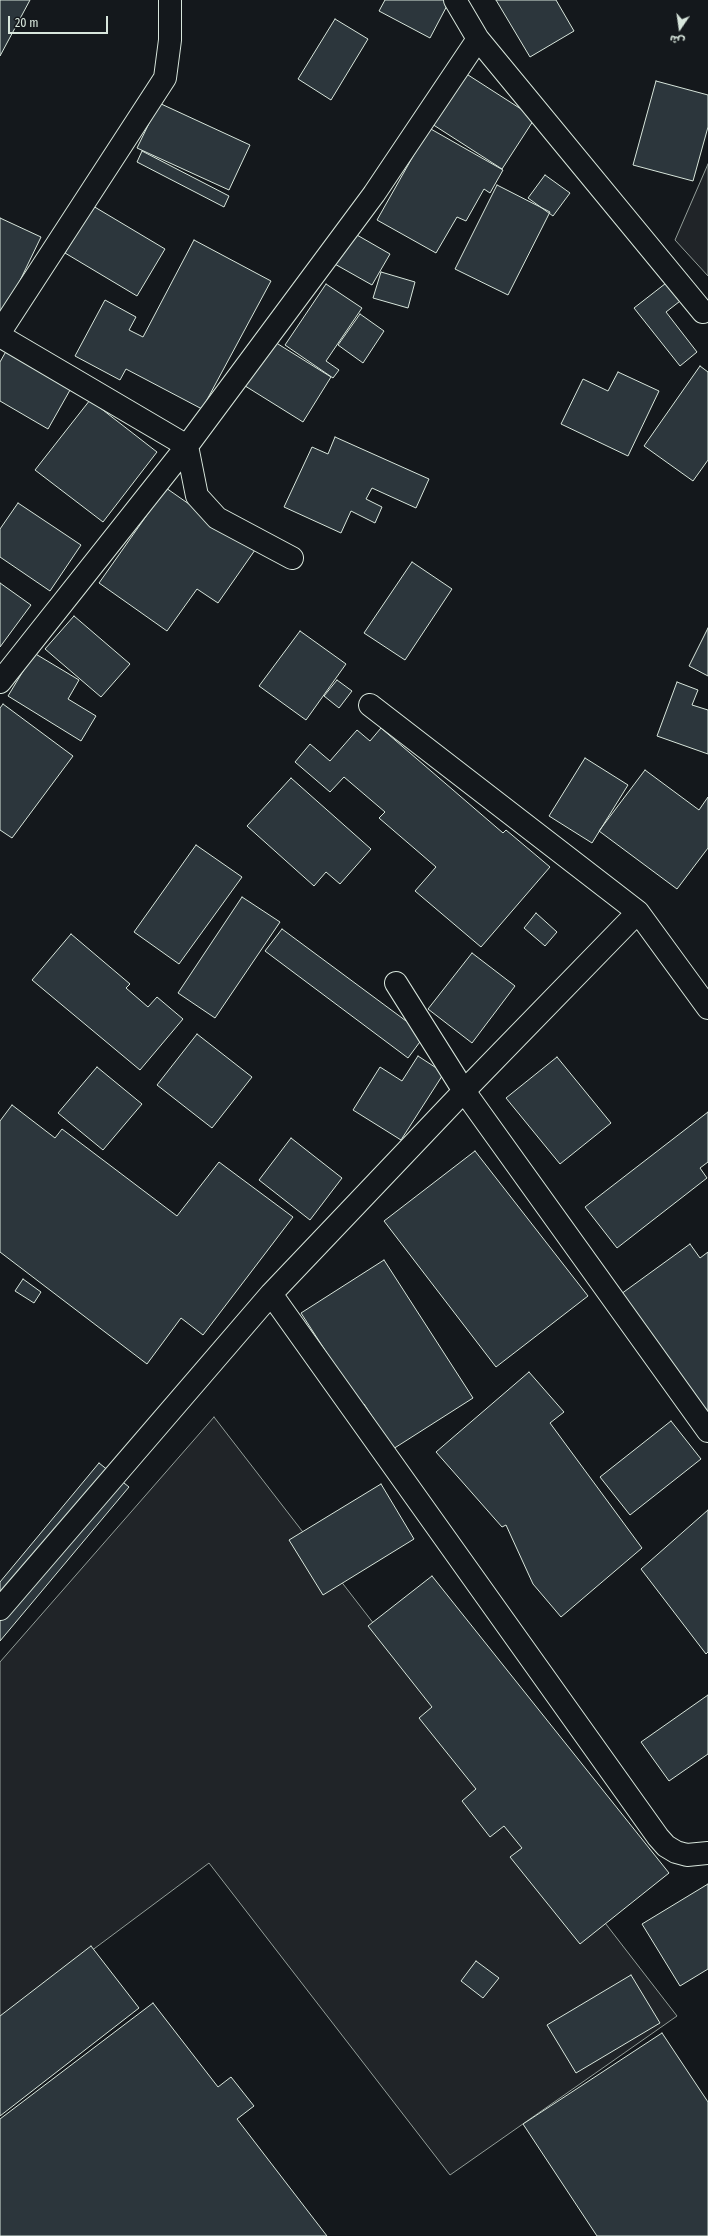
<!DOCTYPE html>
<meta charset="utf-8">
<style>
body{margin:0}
#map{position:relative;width:708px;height:2236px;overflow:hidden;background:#14181c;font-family:"Fira Sans Condensed","Noto Sans Arabic",sans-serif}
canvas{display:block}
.north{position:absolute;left:660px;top:8px;width:40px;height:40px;-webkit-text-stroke:3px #14181c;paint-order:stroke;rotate:193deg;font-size:11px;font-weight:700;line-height:16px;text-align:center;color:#d8e6dc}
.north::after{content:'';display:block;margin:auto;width:14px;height:18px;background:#d8e6dc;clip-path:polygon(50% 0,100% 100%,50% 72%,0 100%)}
.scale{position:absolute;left:8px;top:16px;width:100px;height:18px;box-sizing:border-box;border:2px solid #d8e6dc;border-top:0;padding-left:5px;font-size:12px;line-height:14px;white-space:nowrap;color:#d8e6dc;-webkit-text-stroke:3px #14181c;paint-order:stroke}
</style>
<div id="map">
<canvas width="708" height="2236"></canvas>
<div class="north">ش</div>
<div class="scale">20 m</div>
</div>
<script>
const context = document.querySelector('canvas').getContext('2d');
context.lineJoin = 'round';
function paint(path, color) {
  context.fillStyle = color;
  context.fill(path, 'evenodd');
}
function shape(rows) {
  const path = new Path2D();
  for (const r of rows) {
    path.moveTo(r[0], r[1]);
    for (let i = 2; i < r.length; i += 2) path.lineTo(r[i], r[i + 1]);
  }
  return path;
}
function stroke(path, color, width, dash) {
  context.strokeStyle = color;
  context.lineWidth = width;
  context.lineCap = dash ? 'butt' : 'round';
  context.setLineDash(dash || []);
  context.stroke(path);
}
const green = shape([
 [708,164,708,276,675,240,708,164],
 [214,1417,677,2016,450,2175,209,1863,0,2019,0,1662,214,1417]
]);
const building = shape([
 [0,0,30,0,0,56,0,0],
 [385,0,450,0,430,38,379,11,385,0],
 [496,0,556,0,574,31,530,57,496,0],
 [335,19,368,39,331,100,298,79,335,19],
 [465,73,535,118,502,169,432,124,465,73],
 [656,81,708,95,708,127,693,181,633,165,656,81],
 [159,103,250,145,229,190,137,148,159,103],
 [429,128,503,170,490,193,484,189,466,221,457,217,436,253,377,220,429,128],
 [142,151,229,196,224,207,137,162,142,151],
 [545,175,570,193,553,216,528,198,545,175],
 [497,185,550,212,508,295,455,269,497,185],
 [93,206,165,249,137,296,65,253,93,206],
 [0,218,41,237,0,322,0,218],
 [350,231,390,254,372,285,333,263,350,231],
 [194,240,271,281,202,409,126,369,120,380,75,356,105,300,136,317,129,330,143,337,194,240],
 [381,272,415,282,408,308,373,298,381,272],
 [670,280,684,298,666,312,697,352,680,366,634,308,670,280],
 [326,284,362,308,326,361,339,370,333,378,285,345,326,284],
 [360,314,384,331,363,363,338,345,360,314],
 [270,339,331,377,303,422,242,384,270,339],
 [9,346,74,383,48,429,0,401,0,362,9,346],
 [700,366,708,372,708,460,693,481,644,446,700,366],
 [618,372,659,391,628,456,561,424,583,379,608,391,618,372],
 [90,400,157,452,103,522,35,470,90,400],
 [335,437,429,479,416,508,372,488,366,499,382,507,375,523,351,511,341,533,284,507,312,447,328,454,335,437],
 [166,488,255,550,218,603,197,589,167,631,99,583,166,488],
 [18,503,81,545,50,591,0,557,0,529,18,503],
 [412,562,452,589,405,660,364,633,412,562],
 [0,583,31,605,0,647,0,583],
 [74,616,130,664,101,697,45,649,74,616],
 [708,628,708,676,689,666,708,628],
 [300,631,346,664,306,720,259,686,300,631],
 [34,653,79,680,68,699,96,716,81,741,8,696,34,653],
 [337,680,352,691,339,708,324,696,337,680],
 [677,682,698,690,692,705,708,710,708,754,657,736,677,682],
 [3,704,73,756,12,838,0,830,0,708,3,704],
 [381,728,503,833,506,830,550,867,481,947,415,891,436,867,379,818,385,812,344,777,330,792,295,762,310,744,330,761,357,730,370,741,381,728],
 [585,758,628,785,592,843,549,816,585,758],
 [645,770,699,810,708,797,708,848,677,889,599,831,645,770],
 [291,778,371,849,340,884,326,872,314,886,247,826,291,778],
 [196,845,242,877,179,964,134,932,196,845],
 [242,897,280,922,215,1018,178,993,242,897],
 [536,913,557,932,545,946,524,928,536,913],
 [282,929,425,1035,408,1058,265,951,282,929],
 [71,934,130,984,126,988,148,1007,157,997,183,1019,140,1070,32,980,71,934],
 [472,953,515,986,472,1043,428,1009,472,953],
 [197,1034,252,1077,212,1128,157,1085,197,1034],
 [418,1056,444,1073,401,1140,353,1110,380,1067,402,1081,418,1056],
 [557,1057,611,1123,560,1164,506,1098,557,1057],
 [97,1067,142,1104,103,1150,58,1113,97,1067],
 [12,1105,55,1138,62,1129,177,1216,219,1162,293,1217,203,1335,181,1318,147,1364,0,1252,0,1121,12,1105],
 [708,1112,708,1162,700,1168,707,1178,617,1248,585,1207,708,1112],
 [291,1138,342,1178,310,1220,259,1180,291,1138],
 [475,1151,588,1296,496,1367,384,1221,475,1151],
 [690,1244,700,1258,708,1252,708,1413,621,1294,690,1244],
 [384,1260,473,1398,393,1449,364,1404,361,1406,301,1313,384,1260],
 [23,1279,41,1292,34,1303,15,1291,23,1279],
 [529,1372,564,1412,550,1423,642,1548,561,1617,533,1584,506,1525,502,1527,436,1452,529,1372],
 [671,1421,701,1459,630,1515,600,1477,671,1421],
 [99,1463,129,1487,0,1641,0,1582,99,1463],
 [381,1484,414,1539,323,1595,289,1540,381,1484],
 [708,1510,708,1652,706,1654,641,1569,708,1510],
 [432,1576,669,1873,580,1944,510,1857,522,1848,504,1826,490,1837,462,1801,476,1789,419,1718,432,1707,368,1626,432,1576],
 [708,1695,708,1754,669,1781,641,1742,708,1695],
 [708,1884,708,1969,680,1986,642,1924,708,1884],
 [91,1946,139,2008,0,2116,0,2016,91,1946],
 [476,1961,499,1978,483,1998,461,1981,476,1961],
 [631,1975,660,2023,576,2073,547,2025,631,1975],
 [153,2003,218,2087,231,2077,254,2106,237,2119,327,2236,0,2236,0,2119,153,2003],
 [662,2033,708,2102,708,2236,597,2236,523,2124,662,2033]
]);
const minor = shape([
 [455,0,478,39,703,312],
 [0,332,165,78,170,40,170,0],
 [0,336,187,446,197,496,217,518,292,558],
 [0,682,187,446,374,194,478,39],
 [370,705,638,912,708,1008],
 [396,983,464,1091,708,1431],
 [271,1294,658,1837,666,1846,676,1852,687,1855,708,1853],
 [0,1609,271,1294,464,1091,638,912]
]);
paint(green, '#202428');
stroke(green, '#939e99', 1);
paint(building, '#2c363c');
stroke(building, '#d8e6dc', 1);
stroke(minor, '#d8e6dc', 24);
stroke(minor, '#14181c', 22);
</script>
